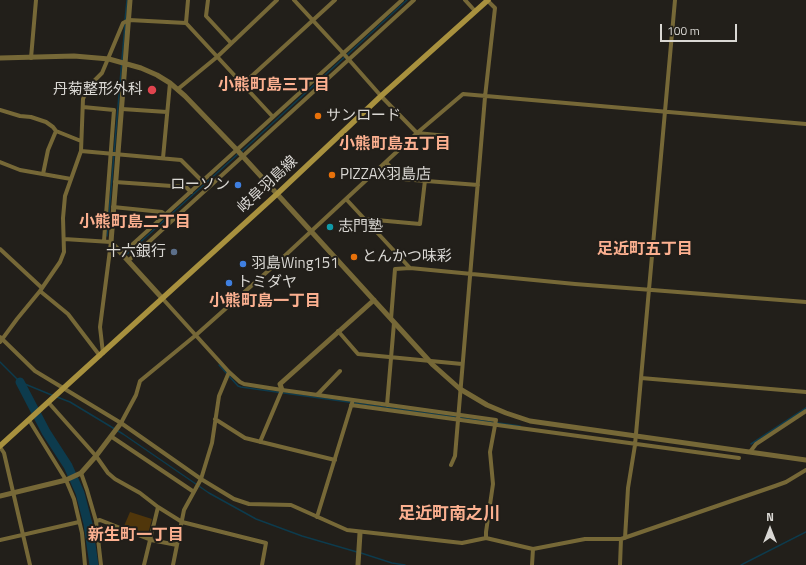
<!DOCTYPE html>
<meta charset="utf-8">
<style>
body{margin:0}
#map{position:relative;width:806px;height:565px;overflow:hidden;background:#221f1a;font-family:"Titillium Web",sans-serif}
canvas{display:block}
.north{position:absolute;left:750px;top:509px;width:40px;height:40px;-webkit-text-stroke:3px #221f1a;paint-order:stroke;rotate:0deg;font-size:11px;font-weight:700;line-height:16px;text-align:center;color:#dad8d4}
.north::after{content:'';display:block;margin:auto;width:14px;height:18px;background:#dad8d4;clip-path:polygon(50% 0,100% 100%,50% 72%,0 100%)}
.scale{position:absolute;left:660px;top:24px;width:77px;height:18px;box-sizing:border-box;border:2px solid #dad8d4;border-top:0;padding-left:5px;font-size:12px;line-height:14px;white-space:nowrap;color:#dad8d4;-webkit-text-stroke:3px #221f1a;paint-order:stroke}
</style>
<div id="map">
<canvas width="806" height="565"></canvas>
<div class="north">N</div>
<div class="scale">100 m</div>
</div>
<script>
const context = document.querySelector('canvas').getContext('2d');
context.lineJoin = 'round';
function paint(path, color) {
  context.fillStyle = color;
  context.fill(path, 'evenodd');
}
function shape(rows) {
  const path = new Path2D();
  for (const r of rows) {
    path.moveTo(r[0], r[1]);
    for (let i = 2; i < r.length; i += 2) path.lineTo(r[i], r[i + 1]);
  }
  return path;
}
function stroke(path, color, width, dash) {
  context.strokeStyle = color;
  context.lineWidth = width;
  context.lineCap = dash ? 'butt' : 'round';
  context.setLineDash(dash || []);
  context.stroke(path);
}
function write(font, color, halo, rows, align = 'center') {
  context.font = font + ' "Titillium Web","Noto Sans JP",sans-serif';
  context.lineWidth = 4;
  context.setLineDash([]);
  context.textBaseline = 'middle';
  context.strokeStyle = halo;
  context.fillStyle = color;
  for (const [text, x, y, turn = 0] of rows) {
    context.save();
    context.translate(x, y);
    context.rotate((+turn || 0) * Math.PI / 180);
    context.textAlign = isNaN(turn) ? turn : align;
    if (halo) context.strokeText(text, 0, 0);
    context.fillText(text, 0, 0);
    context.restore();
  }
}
const green = shape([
 [130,512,152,519,148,534,124,526]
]);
const stream = shape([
 [125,20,127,0],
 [241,152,407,0],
 [107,236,125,24],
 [127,254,238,154],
 [0,362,20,382,54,396],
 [219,365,238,386,241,387,520,426],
 [57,397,70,402,123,434,209,493,256,519,302,536,357,552],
 [751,444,806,408],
 [361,553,392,563,405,565],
 [741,565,806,532]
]);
const river = shape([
 [20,382,46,432,68,466,80,493,88,524,94,565]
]);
const minor = shape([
 [208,0,206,16,231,43],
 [294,0,343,53,381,96,417,133,447,136],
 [465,0,475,11],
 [186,23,188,0],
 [31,58,36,0],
 [242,85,335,0],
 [178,89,217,57,277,0],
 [83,107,114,110,104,241],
 [122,109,167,112],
 [0,110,20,116,31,117,46,122,53,127,56,131,81,141],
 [81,151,181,160,202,181],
 [163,158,170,83],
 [0,162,20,170,71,179],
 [386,162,401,179,478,185],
 [43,174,48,150,56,131],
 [115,182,186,187,191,192],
 [346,199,410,268],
 [113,207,162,212,166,215],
 [365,219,420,224,425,180],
 [64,239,111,242,100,327,103,353],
 [0,249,42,288],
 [123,253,402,0],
 [129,260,414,0],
 [40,291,68,314,100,356],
 [162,298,229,372,240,382,244,384,282,390,496,420,490,452,493,484,486,532,486,538],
 [391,319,395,269,410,268,575,284,806,302],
 [338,331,358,354,462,364],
 [0,337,35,371,121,423,201,479,234,499,249,504,291,505,347,530,462,543,486,538,533,549,585,539,621,539,775,486,786,482,806,470],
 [0,342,17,319,40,291,60,262,64,252,63,218,65,196,81,151,83,99,88,87,102,73,123,23,129,20,186,23,273,117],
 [641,378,806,392],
 [317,395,340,371],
 [48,402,96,456,108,473,115,479,140,493,158,507,144,565],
 [351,405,739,458],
 [387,405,394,323],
 [215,419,245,438,335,460],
 [29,420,66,480,74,499,82,533,85,565],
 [121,423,136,395,140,381,196,335,277,263,417,133,463,94,806,124],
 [112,437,194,492],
 [260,442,282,390],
 [0,447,4,453,30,565],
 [750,452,756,444,806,411],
 [451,465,455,456,485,97,495,8,487,0],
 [81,473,87,490,96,521,101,565],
 [158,507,182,522,266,543,262,565],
 [317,517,352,403],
 [96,521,100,520,151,540,177,545],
 [625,538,628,488,635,445,675,0],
 [0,540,79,522],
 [173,565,184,510,201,479,212,443,219,396,229,372],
 [532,565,533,549],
 [620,565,621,539]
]);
const tertiary = shape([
 [130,0,111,242,162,298],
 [0,58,74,56,109,59,141,68,157,75,170,83,185,96,237,150,433,365,460,389,487,405,506,413,530,421,806,460],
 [282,390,280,384,374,300],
 [0,496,66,480,81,473,96,456,121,423],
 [358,565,360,533]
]);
const secondary = shape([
 [0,446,277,194,381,96,488,0]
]);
const markers = [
 [152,90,5,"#e0444e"],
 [318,116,4,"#e8710a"],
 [332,175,4,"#e8710a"],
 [238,185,4,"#3f7fe0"],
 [330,227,4,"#0f9aa8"],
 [174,252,4,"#5c6f8a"],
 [354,257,4,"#e8710a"],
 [243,264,4,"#3f7fe0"],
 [229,283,4,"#3f7fe0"]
];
const poiNames = [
 ["丹菊整形外科",143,90,"right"],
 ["サンロード",326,116],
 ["PIZZAX羽島店",340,175],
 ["ローソン",230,185,"right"],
 ["志門塾",338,227],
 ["十六銀行",166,252,"right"],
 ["とんかつ味彩",362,257],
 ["羽島Wing151",251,264],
 ["トミダヤ",237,283]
];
const streetNames = [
 ["岐阜羽島線",268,185,-43]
];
const neighbourhoodNames = [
 ["小熊町島三丁目",274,86],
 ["小熊町島五丁目",395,145],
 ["小熊町島二丁目",135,223],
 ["足近町五丁目",645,250],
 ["小熊町島一丁目",265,302],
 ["新生町一丁目",136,536]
];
const quarterNames = [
 ["足近町南之川",449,515]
];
paint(green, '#50360b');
stroke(stream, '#0d3b4d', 1.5);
stroke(river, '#0d3b4d', 9);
stroke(minor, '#766837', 4);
stroke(tertiary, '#766837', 5);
stroke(secondary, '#a8913e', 5.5);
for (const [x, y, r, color] of markers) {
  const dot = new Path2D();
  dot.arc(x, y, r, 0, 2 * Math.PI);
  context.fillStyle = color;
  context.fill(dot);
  stroke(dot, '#221f1a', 1.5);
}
write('15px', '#dad8d4', '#221f1a', poiNames, 'left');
write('15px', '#dad8d4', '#221f1a', streetNames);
write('bold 16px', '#fcb090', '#221f1a', neighbourhoodNames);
write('bold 17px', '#fcb090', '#221f1a', quarterNames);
</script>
